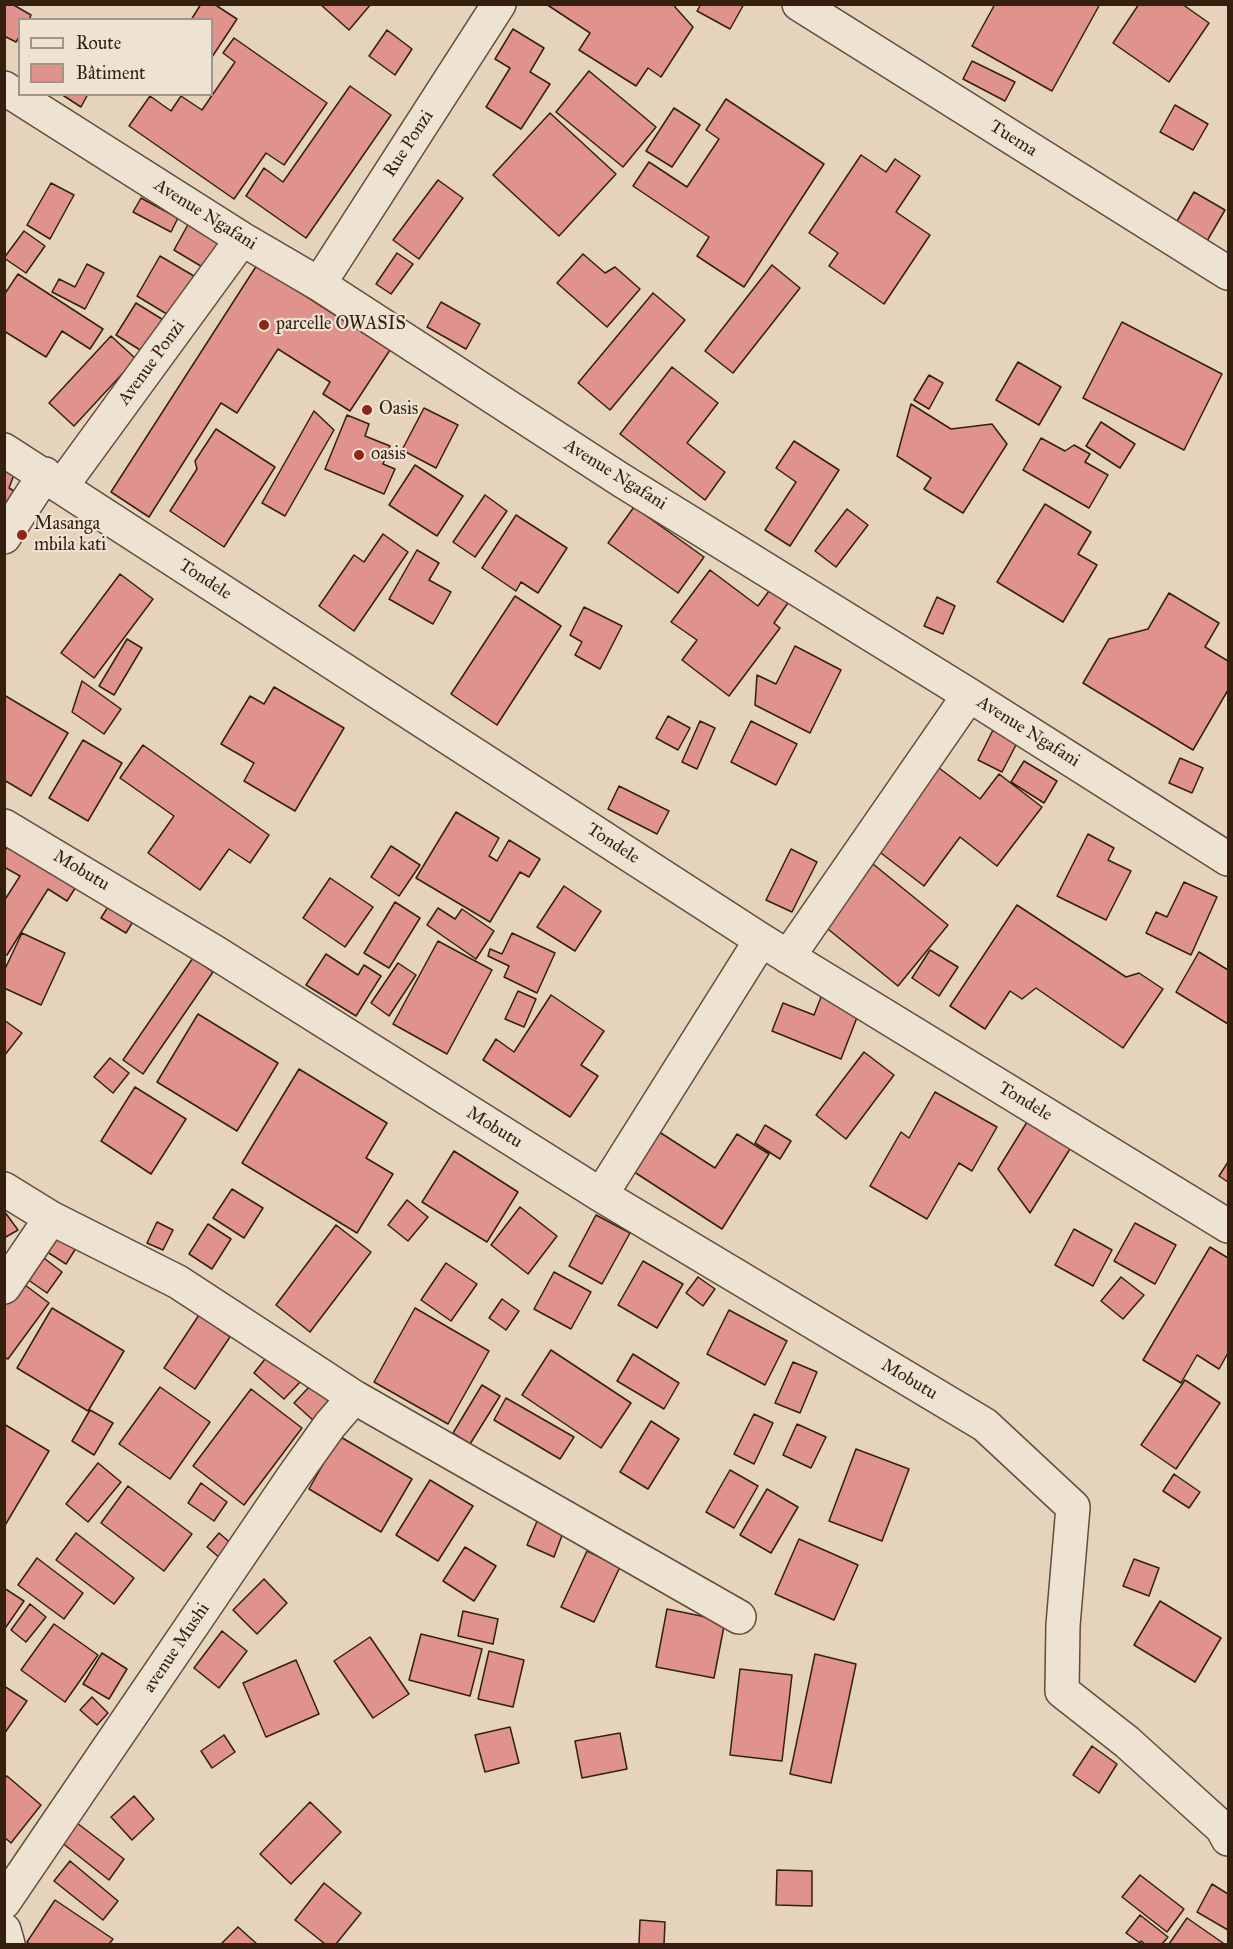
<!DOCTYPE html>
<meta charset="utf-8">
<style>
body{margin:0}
#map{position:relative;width:1233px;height:1949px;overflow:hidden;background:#e5d3bb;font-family:"IM FELL Great Primer",serif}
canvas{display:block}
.frame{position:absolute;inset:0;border:6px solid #352010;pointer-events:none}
.legend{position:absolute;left:18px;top:18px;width:195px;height:78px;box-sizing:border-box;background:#eee2d3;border:2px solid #a49485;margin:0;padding:8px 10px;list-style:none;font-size:18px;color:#352010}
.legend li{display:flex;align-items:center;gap:12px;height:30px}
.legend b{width:30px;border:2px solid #a49485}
</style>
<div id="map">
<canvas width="1233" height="1949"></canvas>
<div class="frame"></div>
<ul class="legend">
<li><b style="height:8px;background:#eee2d3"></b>Route</li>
<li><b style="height:16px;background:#e0928c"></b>Bâtiment</li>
</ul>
</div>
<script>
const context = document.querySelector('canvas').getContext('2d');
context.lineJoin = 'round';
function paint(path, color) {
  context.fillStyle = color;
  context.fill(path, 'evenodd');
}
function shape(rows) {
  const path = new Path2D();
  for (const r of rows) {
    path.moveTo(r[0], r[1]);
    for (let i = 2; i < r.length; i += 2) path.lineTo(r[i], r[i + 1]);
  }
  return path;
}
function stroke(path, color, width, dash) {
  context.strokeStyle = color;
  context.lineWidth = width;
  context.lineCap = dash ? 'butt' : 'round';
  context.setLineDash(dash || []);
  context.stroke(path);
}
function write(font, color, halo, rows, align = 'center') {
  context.font = font + ' "IM FELL Great Primer",serif';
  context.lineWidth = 4.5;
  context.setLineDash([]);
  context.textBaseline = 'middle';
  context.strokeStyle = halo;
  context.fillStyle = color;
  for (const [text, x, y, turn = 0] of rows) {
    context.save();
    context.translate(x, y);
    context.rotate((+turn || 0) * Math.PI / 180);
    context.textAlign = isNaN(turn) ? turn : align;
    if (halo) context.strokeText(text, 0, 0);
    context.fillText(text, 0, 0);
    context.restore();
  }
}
const building = shape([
 [4,4,12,4,31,15,29,20,20,20,20,36,16,42,4,36,4,4],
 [201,4,214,4,237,19,212,57,212,20,191,20,201,4],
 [320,4,371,4,349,30,320,4],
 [546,4,676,4,675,7,693,27,661,77,648,68,636,86,579,50,590,33,546,4],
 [701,4,744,4,730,29,697,11,701,4],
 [995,4,1100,4,1052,91,972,46,995,4],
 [1139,4,1182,4,1209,23,1169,82,1113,43,1139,4],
 [513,29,544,48,530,72,550,84,521,129,486,107,510,68,495,59,513,29],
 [387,30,412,49,395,75,369,56,387,30],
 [234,38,327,103,284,165,266,153,234,199,129,126,150,96,171,111,181,96,202,110,235,62,223,53,234,38],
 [972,61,1015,82,1005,101,963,79,972,61],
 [589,71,656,127,623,167,556,112,589,71],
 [350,86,391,115,306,238,246,196,264,168,283,182,350,86],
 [61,94,88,94,81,107,61,94],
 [726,99,824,164,744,287,697,256,709,237,633,186,649,162,687,187,719,139,706,130,726,99],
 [1175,105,1208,124,1193,150,1160,132,1175,105],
 [674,108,700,125,672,167,646,151,674,108],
 [550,113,616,174,559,236,493,175,550,113],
 [861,155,886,172,895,159,920,176,896,212,930,235,884,304,829,266,838,253,809,233,861,155],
 [438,180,463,198,419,259,393,240,438,180],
 [51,183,74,195,50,239,27,225,51,183],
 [1194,192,1225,210,1207,241,1176,223,1194,192],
 [141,198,178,218,171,232,133,212,141,198],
 [190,221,221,239,204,268,174,250,190,221],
 [24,231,45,246,26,273,4,258,24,231],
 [397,253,413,264,391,294,376,284,397,253],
 [583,254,605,273,615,267,640,289,607,327,557,283,583,254],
 [160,256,199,279,175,319,137,296,160,256],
 [87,264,104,273,85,309,52,292,59,279,75,287,87,264],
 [257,265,390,350,350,411,323,394,330,382,278,349,237,413,221,403,149,517,111,492,257,265],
 [772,265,800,288,733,373,705,351,772,265],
 [18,274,103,329,90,349,62,331,46,357,4,331,4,295,18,274],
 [653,293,685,320,610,410,578,383,653,293],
 [441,302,480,324,466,349,427,327,441,302],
 [136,303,165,321,145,353,116,335,136,303],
 [1122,322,1222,374,1184,450,1083,398,1122,322],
 [111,336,136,359,74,426,49,403,111,336],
 [1018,362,1061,387,1039,425,996,400,1018,362],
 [672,367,718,403,687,443,725,472,705,500,620,434,672,367],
 [929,375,943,383,929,409,914,400,929,375],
 [911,404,951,429,992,424,1007,444,963,513,924,489,931,478,897,456,911,404],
 [424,408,458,425,436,468,402,450,424,408],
 [314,411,334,430,285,516,262,503,314,411],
 [347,415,369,424,365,436,390,446,383,464,395,469,384,494,325,469,347,415],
 [1101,422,1135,444,1120,468,1086,446,1101,422],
 [216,429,275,467,224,547,170,511,197,469,195,461,216,429],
 [1041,438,1065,451,1074,445,1090,454,1085,462,1108,475,1089,508,1023,470,1041,438],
 [794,441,839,470,790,546,765,530,796,482,776,468,794,441],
 [4,462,16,469,9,488,24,497,4,527,4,462],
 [415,465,463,496,437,536,389,505,415,465],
 [485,495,507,511,475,557,453,542,485,495],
 [1045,504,1091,532,1078,554,1097,565,1063,622,997,582,1045,504],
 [634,507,704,557,678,593,608,543,634,507],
 [847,509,868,525,836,567,815,551,847,509],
 [516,515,567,548,538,593,521,582,516,591,482,568,516,515],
 [383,534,408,552,354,631,319,606,354,555,364,562,383,534],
 [417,550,439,563,429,580,451,592,433,624,389,599,417,550],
 [710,570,758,606,772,587,790,600,774,623,780,628,729,696,682,660,697,640,671,622,710,570],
 [120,574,153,599,94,678,61,653,120,574],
 [1169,593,1219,623,1205,647,1228,661,1228,690,1193,750,1083,683,1109,639,1148,629,1169,593],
 [515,596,561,626,497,725,451,694,515,596],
 [937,597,955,606,943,634,924,626,937,597],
 [584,607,622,626,600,669,575,655,582,642,570,635,584,607],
 [127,639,142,648,114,695,99,686,127,639],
 [795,646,841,670,810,733,755,705,757,675,776,684,795,646],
 [82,681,121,709,104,734,72,712,82,681],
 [274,687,344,728,295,811,244,781,254,763,221,744,250,696,264,704,274,687],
 [4,695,68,733,31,796,4,780,4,695],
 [668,716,690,728,678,750,656,738,668,716],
 [700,721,715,728,697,769,682,762,700,721],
 [751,721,797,744,776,785,731,762,751,721],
 [993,730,1017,743,1002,772,978,760,993,730],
 [83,740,122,763,88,821,49,798,83,740],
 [143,745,269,835,250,863,229,849,200,890,148,853,174,816,120,778,143,745],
 [1180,758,1203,768,1192,793,1169,783,1180,758],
 [1024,761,1057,781,1044,803,1011,782,1024,761],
 [939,768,980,799,999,774,1042,807,997,866,960,837,924,886,877,850,939,768],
 [619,786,669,811,657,834,608,809,619,786],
 [456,812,499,838,489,856,497,861,509,840,540,859,529,877,520,872,490,922,416,878,456,812],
 [1088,834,1114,848,1108,860,1131,871,1106,920,1057,896,1088,834],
 [12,840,79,882,67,901,48,889,7,955,4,954,4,901,20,876,4,867,4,852,12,840],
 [391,846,420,865,399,896,371,877,391,846],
 [791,849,817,862,792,912,766,900,791,849],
 [873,864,948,925,898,986,823,925,873,864],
 [330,878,373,907,345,947,303,918,330,878],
 [1184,882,1217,897,1191,955,1146,933,1156,912,1167,917,1184,882],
 [564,886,601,911,575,951,537,927,564,886],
 [113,899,137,915,126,933,101,918,113,899],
 [395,902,420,918,389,968,364,953,395,902],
 [1017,905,1126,977,1139,973,1163,989,1123,1048,1036,988,1022,999,1010,991,985,1029,950,1006,1017,905],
 [438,908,455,919,462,909,494,931,476,959,427,925,438,908],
 [22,933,65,953,41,1005,4,988,4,971,22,933],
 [512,933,555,953,537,993,504,977,509,966,488,956,490,949,502,954,512,933],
 [438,941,492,970,447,1054,393,1024,438,941],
 [930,950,958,967,939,996,912,978,930,950],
 [1199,952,1228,970,1228,1024,1176,992,1199,952],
 [326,954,358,975,364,965,381,976,356,1016,306,985,326,954],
 [193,958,213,972,143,1074,123,1060,193,958],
 [398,963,416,975,389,1016,371,1003,398,963],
 [518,991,536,999,524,1027,505,1019,518,991],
 [823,992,861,1007,841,1059,772,1031,783,1003,814,1015,823,992],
 [551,995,604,1031,581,1065,598,1076,570,1117,483,1060,496,1039,514,1052,551,995],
 [198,1014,278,1063,237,1131,157,1082,198,1014],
 [4,1020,22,1033,4,1056,4,1020],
 [864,1052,894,1075,846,1139,816,1115,864,1052],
 [110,1058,129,1073,113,1093,94,1077,110,1058],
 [299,1069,387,1123,366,1158,393,1174,357,1233,242,1163,299,1069],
 [135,1087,186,1119,151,1174,101,1141,135,1087],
 [935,1092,997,1127,972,1171,959,1163,927,1219,870,1186,901,1132,909,1138,935,1092],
 [1032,1114,1075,1141,1030,1213,998,1169,1032,1114],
 [765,1125,791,1141,780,1159,755,1143,765,1125],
 [650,1126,715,1168,737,1134,769,1154,722,1229,625,1166,650,1126],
 [454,1151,518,1192,487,1242,422,1202,454,1151],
 [1228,1162,1228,1182,1219,1176,1228,1162],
 [232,1189,263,1208,244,1238,213,1218,232,1189],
 [407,1200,428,1217,408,1241,388,1225,407,1200],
 [520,1207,557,1236,528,1274,491,1245,520,1207],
 [4,1211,18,1230,4,1238,4,1211],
 [596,1215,630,1233,602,1284,569,1266,596,1215],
 [157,1222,173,1230,163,1250,147,1243,157,1222],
 [1135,1223,1176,1245,1155,1284,1114,1261,1135,1223],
 [208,1224,231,1239,212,1269,189,1254,208,1224],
 [336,1225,371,1252,310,1332,276,1305,336,1225],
 [53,1229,78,1245,66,1264,41,1248,53,1229],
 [1074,1229,1112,1250,1093,1286,1055,1265,1074,1229],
 [1210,1247,1228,1258,1228,1353,1219,1369,1197,1355,1181,1383,1143,1360,1210,1247],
 [40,1255,62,1272,47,1293,24,1277,40,1255],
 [643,1261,683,1284,657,1328,618,1305,643,1261],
 [446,1263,477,1284,451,1321,421,1300,446,1263],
 [554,1272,591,1292,571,1329,534,1309,554,1272],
 [698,1277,715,1289,703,1306,686,1293,698,1277],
 [1121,1277,1144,1295,1123,1319,1101,1301,1121,1277],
 [21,1282,49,1303,8,1359,4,1357,4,1305,21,1282],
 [502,1299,519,1311,506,1330,489,1318,502,1299],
 [52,1308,124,1351,88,1411,17,1368,52,1308],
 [415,1308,489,1351,448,1424,374,1382,415,1308],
 [729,1310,787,1341,765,1385,707,1354,729,1310],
 [199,1315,230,1337,195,1389,164,1368,199,1315],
 [551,1350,631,1403,601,1448,522,1395,551,1350],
 [269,1354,301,1381,284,1399,254,1373,269,1354],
 [633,1354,679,1383,664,1409,617,1381,633,1354],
 [793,1362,817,1372,800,1413,775,1403,793,1362],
 [1185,1380,1220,1403,1176,1469,1141,1445,1185,1380],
 [312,1384,331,1403,314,1421,294,1403,312,1384],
 [482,1385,500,1396,470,1444,453,1433,482,1385],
 [160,1387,210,1422,170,1479,119,1444,160,1387],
 [251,1389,302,1428,244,1505,193,1466,251,1389],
 [506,1398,574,1437,560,1459,494,1420,506,1398],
 [90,1410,113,1423,94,1455,72,1441,90,1410],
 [754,1414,773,1423,754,1464,734,1454,754,1414],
 [651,1421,679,1439,648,1489,620,1472,651,1421],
 [4,1424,49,1451,4,1527,4,1424],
 [797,1424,826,1437,811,1468,783,1455,797,1424],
 [339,1436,412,1479,381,1532,309,1489,339,1436],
 [856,1449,909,1469,882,1541,829,1521,856,1449],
 [98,1463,121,1482,88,1522,66,1504,98,1463],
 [730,1470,758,1486,734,1528,706,1512,730,1470],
 [1174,1474,1200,1492,1189,1508,1163,1491,1174,1474],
 [430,1480,473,1506,438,1561,396,1535,430,1480],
 [201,1483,227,1502,214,1521,188,1503,201,1483],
 [128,1486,192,1534,164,1571,101,1523,128,1486],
 [767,1489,798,1507,771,1553,740,1535,767,1489],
 [538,1519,564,1530,554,1557,527,1545,538,1519],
 [76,1533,134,1578,114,1604,56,1560,76,1533],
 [219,1533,233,1545,221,1559,207,1547,219,1533],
 [799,1539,858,1565,834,1620,775,1594,799,1539],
 [465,1547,496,1566,474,1601,443,1581,465,1547],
 [587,1551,620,1567,594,1622,561,1607,587,1551],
 [37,1558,83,1593,64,1619,18,1585,37,1558],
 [1134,1559,1159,1568,1149,1596,1123,1586,1134,1559],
 [264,1579,287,1603,257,1634,233,1610,264,1579],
 [4,1588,24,1601,6,1627,4,1626,4,1588],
 [1160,1601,1221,1638,1195,1682,1134,1645,1160,1601],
 [30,1604,46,1617,26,1642,11,1630,30,1604],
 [667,1609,725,1621,714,1678,656,1667,667,1609],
 [463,1611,498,1619,493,1644,458,1636,463,1611],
 [54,1624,98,1655,65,1702,21,1670,54,1624],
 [222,1631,247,1651,219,1688,194,1668,222,1631],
 [421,1634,482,1649,470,1696,409,1680,421,1634],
 [370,1637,409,1694,373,1718,334,1661,370,1637],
 [489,1651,524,1660,513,1707,478,1699,489,1651],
 [102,1653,127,1669,109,1699,83,1684,102,1653],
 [815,1654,856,1664,831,1783,790,1774,815,1654],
 [296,1660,319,1714,266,1737,243,1683,296,1660],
 [740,1669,792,1675,782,1761,730,1755,740,1669],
 [4,1686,27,1701,4,1734,4,1686],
 [92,1697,108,1713,97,1725,80,1710,92,1697],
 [510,1727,519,1763,485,1772,475,1735,510,1727],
 [620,1733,627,1769,582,1778,575,1741,620,1733],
 [224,1735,235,1752,212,1768,201,1751,224,1735],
 [1092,1746,1117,1764,1099,1793,1073,1775,1092,1746],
 [7,1776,41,1805,11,1843,4,1837,4,1779,7,1776],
 [134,1796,154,1819,132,1840,111,1817,134,1796],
 [310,1802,341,1832,291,1884,260,1854,310,1802],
 [77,1823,124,1859,109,1880,61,1842,77,1823],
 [70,1861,118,1901,103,1920,54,1881,70,1861],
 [777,1870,812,1871,812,1906,776,1905,777,1870],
 [1140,1875,1184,1909,1167,1932,1122,1897,1140,1875],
 [324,1883,361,1913,336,1944,325,1944,295,1920,324,1883],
 [1212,1884,1228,1894,1228,1930,1197,1912,1212,1884],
 [55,1900,113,1939,109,1944,30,1944,27,1942,55,1900],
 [1140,1915,1168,1937,1162,1944,1145,1944,1141,1941,1140,1943,1126,1933,1140,1915],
 [1187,1918,1223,1943,1222,1944,1169,1944,1187,1918],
 [640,1920,665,1922,664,1944,639,1944,640,1920],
 [238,1927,257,1944,221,1944,238,1927]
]);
const minor = shape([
 [799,4,1228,273],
 [4,88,242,239,319,284,621,480,969,695,1228,859],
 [319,284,499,4],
 [4,450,761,940,1228,1226],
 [61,487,242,239],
 [4,537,45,474],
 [4,826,216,953,601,1195,985,1425,1073,1507,1063,1625,1062,1691,1127,1742,1222,1828,1228,1839],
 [788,957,969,695],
 [4,1189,51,1218,178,1282,354,1397,739,1617],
 [601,1195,761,940],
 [4,1287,51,1218],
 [4,1902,293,1477,330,1425,354,1397],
 [4,1930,8,1944]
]);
const markers = [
 [264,325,6,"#8f2418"],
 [367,410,6,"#8f2418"],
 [359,455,6,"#8f2418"],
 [22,535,6,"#8f2418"]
];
const streetNames = [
 ["Tuema",1013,139,32],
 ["Rue Ponzi",409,144,-57],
 ["Avenue Ngafani",205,215,32],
 ["Avenue Ponzi",152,363,-54],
 ["Avenue Ngafani",615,475,32],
 ["Tondele",205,580,33],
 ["Avenue Ngafani",1028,732,32],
 ["Tondele",613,844,33],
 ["Mobutu",81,871,31],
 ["Tondele",1025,1102,31],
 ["Mobutu",494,1128,32],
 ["Mobutu",909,1380,31],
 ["avenue Mushi",177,1648,-56]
];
const poiNames = [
 ["parcelle OWASIS",276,325],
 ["Oasis",379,410],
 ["oasis",371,455],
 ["Masanga",34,525],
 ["mbila kati",34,546]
];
paint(building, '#e0928c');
stroke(building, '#352010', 1.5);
stroke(minor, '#614d3b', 36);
stroke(minor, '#eee2d3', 33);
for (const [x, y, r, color] of markers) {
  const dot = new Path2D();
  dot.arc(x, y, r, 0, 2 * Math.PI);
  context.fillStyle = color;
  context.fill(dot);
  stroke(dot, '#eee2d3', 2);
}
write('18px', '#352010', '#eee2d3', streetNames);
write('18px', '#352010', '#eee2d3', poiNames, 'left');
</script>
